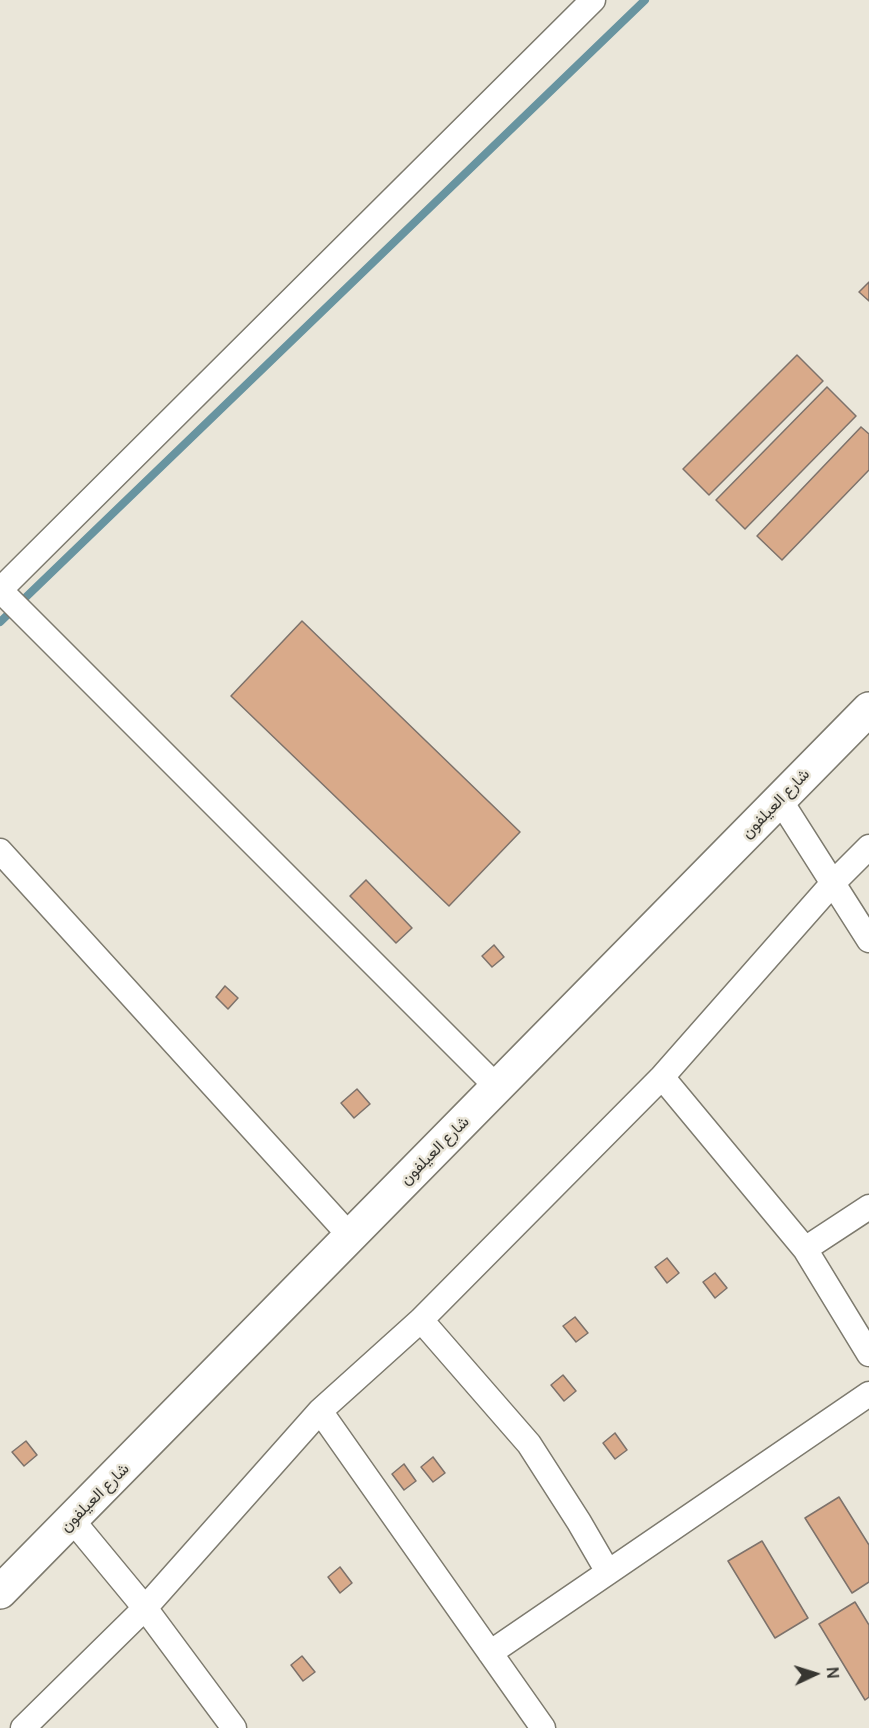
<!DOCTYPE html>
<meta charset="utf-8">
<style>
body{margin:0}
#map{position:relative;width:869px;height:1728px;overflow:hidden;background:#eae6d9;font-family:Manrope,sans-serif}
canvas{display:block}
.north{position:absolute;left:785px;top:1644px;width:60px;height:60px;-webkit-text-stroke:4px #eae6d9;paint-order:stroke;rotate:86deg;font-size:16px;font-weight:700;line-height:24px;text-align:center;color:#373631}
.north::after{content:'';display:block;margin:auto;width:21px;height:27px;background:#373631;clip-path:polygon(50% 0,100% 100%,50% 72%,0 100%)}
</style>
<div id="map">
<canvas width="869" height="1728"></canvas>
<div class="north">N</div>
</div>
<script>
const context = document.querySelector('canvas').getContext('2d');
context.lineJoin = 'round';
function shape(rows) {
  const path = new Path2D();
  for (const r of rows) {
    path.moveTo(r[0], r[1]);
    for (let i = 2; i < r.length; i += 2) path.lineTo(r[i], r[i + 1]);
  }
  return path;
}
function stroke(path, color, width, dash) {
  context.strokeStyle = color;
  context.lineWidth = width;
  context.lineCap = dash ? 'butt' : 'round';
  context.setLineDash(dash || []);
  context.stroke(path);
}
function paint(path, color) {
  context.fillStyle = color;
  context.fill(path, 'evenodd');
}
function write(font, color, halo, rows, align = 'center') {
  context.font = font + ' Manrope,Vazirmatn,sans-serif';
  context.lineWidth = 5;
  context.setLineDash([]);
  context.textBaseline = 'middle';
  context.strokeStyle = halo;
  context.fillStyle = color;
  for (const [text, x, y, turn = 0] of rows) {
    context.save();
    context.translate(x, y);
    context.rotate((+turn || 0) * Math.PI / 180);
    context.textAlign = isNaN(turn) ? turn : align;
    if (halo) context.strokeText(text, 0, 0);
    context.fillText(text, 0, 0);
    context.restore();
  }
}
const stream = shape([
 [0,622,645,0]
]);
const building = shape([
 [869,282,869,301,859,292,869,282],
 [797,355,823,381,709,495,683,469,797,355],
 [827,387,856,416,745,529,716,500,827,387],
 [861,427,869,434,869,470,782,560,757,536,861,427],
 [302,621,520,832,449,906,231,696,302,621],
 [366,880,412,928,396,943,350,896,366,880],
 [494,945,504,957,492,967,482,956,494,945],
 [225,986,238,998,228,1009,216,997,225,986],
 [357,1089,370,1104,354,1118,341,1103,357,1089],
 [667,1258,679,1273,667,1283,655,1267,667,1258],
 [715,1273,727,1288,715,1298,703,1282,715,1273],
 [575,1317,588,1333,576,1342,563,1326,575,1317],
 [563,1375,576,1391,564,1401,551,1385,563,1375],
 [615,1433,627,1450,615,1459,603,1443,615,1433],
 [26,1441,37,1455,24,1466,12,1452,26,1441],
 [433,1457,445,1473,433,1482,421,1467,433,1457],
 [404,1464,416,1481,404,1490,392,1474,404,1464],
 [839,1497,869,1545,869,1582,852,1593,805,1518,839,1497],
 [762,1541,808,1618,775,1638,728,1561,762,1541],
 [340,1567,352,1583,340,1593,328,1577,340,1567],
 [855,1602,869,1625,869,1697,865,1700,819,1624,855,1602],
 [302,1656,315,1672,303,1681,291,1665,302,1656]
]);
const minor = shape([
 [0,590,593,0],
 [0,590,498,1088],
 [780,800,869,940],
 [0,851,351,1237],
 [662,1077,805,1249,869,1354],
 [805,1249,869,1207],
 [421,1320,529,1444,579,1522,608,1572],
 [320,1411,543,1728],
 [73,1521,145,1608,234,1728],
 [490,1653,869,1394],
 [23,1728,145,1608,320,1411,421,1320,662,1077,833,883,869,847]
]);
const trunk = shape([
 [0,1592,869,709]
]);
const streetNames = [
 ["شارع العيلفون",776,804,-46],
 ["شارع العيلفون",435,1151,-45],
 ["شارع العيلفون",95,1498,-45]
];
stroke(stream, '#6894a0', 8);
paint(building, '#d9aa8a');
stroke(building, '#7d726b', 1.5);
stroke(minor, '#7d7a6e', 27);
stroke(trunk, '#7d7a6e', 36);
stroke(minor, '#fff', 24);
stroke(trunk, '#fff', 33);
write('16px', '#373631', '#eae6d9', streetNames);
</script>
